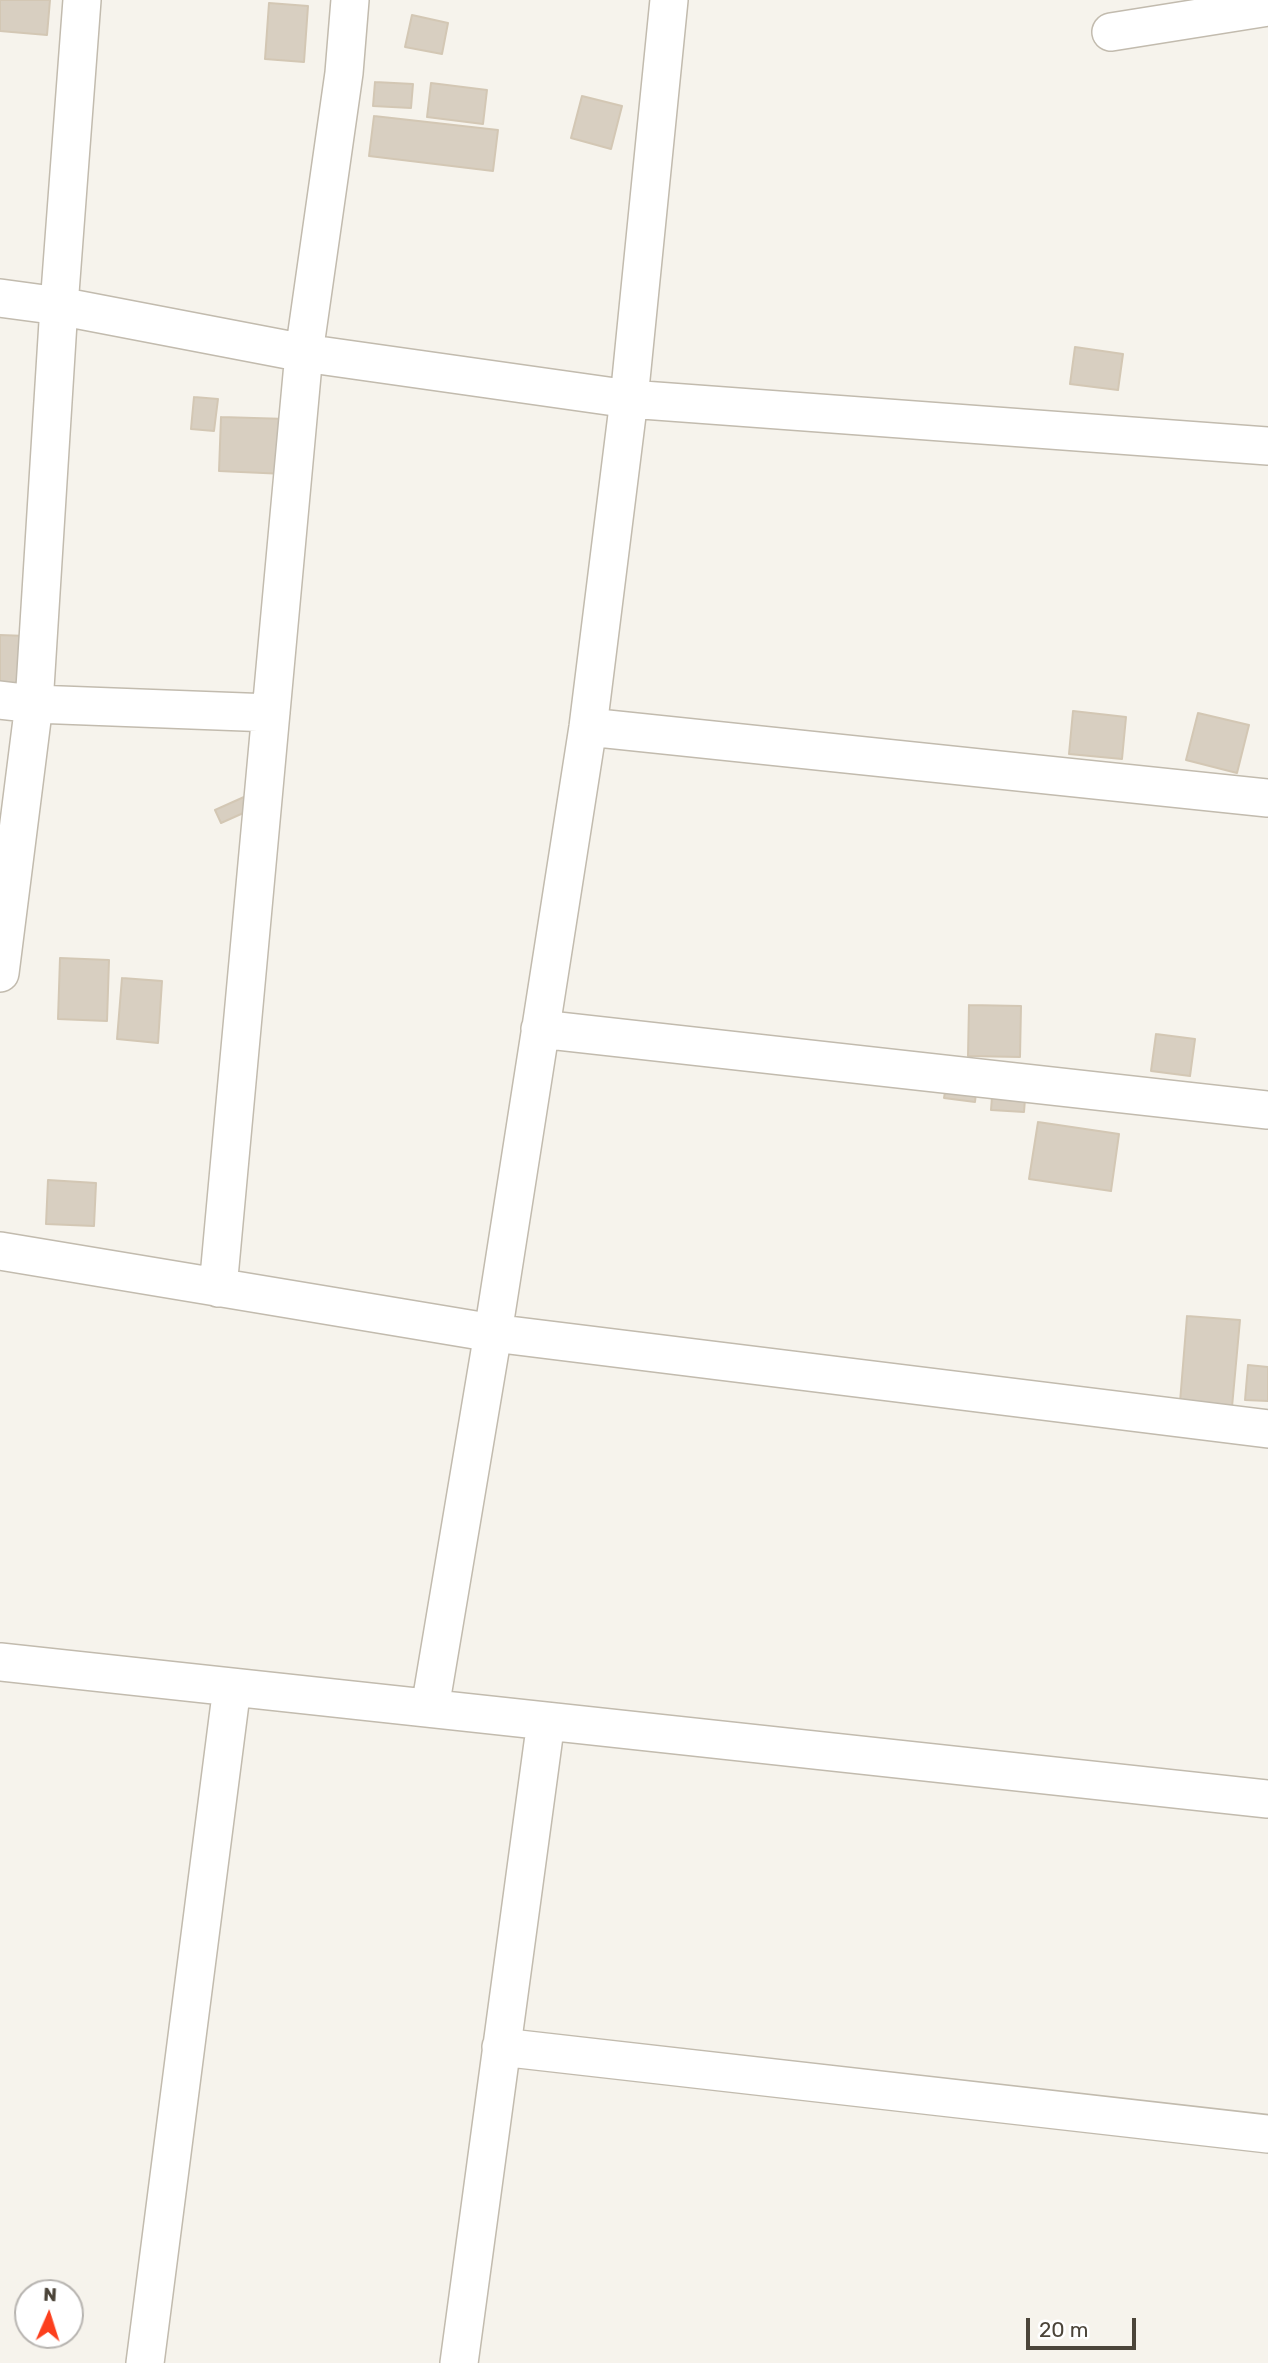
<!DOCTYPE html>
<style>
body{margin:0}
#map{position:relative;width:1268px;height:2363px;overflow:hidden;background:#f6f3ec;font-family:Rubik,sans-serif}
canvas{display:block}
.north{position:absolute;left:14px;top:2279px;width:70px;height:70px;box-sizing:border-box;background:#fff;border:2px solid #b7b4b0;border-radius:50%;rotate:3deg;font-size:19px;font-weight:700;line-height:28px;text-align:center;color:#4b4439}
.north::after{content:'';display:block;margin:auto;width:24px;height:32px;background:#fc3f1d;clip-path:polygon(50% 0,100% 100%,50% 72%,0 100%)}
.scale{position:absolute;left:1026px;top:2318px;width:110px;height:32px;box-sizing:border-box;border:4px solid #4b4439;border-top:0;padding-left:9px;font-size:21px;line-height:24px;white-space:nowrap;color:#4b4439;-webkit-text-stroke:5px #fff;paint-order:stroke}
</style>
<div id="map">
<canvas width="1268" height="2363"></canvas>
<div class="north">N</div>
<div class="scale">20 m</div>
</div>
<script>
const context = document.querySelector('canvas').getContext('2d');
context.lineJoin = 'round';
function paint(path, color) {
  context.fillStyle = color;
  context.fill(path, 'evenodd');
}
function shape(rows) {
  const path = new Path2D();
  for (const r of rows) {
    path.moveTo(r[0], r[1]);
    for (let i = 2; i < r.length; i += 2) path.lineTo(r[i], r[i + 1]);
  }
  return path;
}
function stroke(path, color, width, dash) {
  context.strokeStyle = color;
  context.lineWidth = width;
  context.lineCap = dash ? 'butt' : 'round';
  context.setLineDash(dash || []);
  context.stroke(path);
}
const building = shape([
 [0,0,50,0,47,35,0,31,0,0],
 [269,3,308,6,304,62,265,59,269,3],
 [412,15,448,23,442,54,405,47,412,15],
 [375,82,413,84,411,108,373,106,375,82],
 [431,83,487,90,483,124,427,117,431,83],
 [582,96,622,106,611,149,571,138,582,96],
 [374,116,498,130,493,171,369,156,374,116],
 [1075,347,1123,354,1118,390,1070,384,1075,347],
 [194,397,218,399,214,431,191,429,194,397],
 [221,417,287,419,285,474,219,471,221,417],
 [0,635,27,636,25,688,0,687,0,635],
 [1073,711,1126,717,1122,759,1069,754,1073,711],
 [1198,713,1249,725,1237,773,1186,760,1198,713],
 [244,797,250,810,221,823,215,810,244,797],
 [60,958,109,960,107,1021,58,1019,60,958],
 [122,978,162,981,158,1043,117,1039,122,978],
 [969,1005,1021,1006,1020,1057,968,1056,969,1005],
 [1156,1034,1195,1039,1190,1076,1151,1071,1156,1034],
 [947,1081,977,1084,975,1102,944,1098,947,1081],
 [993,1084,1026,1086,1024,1112,991,1110,993,1084],
 [1038,1122,1119,1134,1111,1191,1029,1179,1038,1122],
 [48,1180,96,1183,94,1226,46,1224,48,1180],
 [1187,1316,1240,1320,1232,1407,1180,1402,1187,1316],
 [1248,1365,1268,1367,1268,1401,1245,1400,1248,1365]
]);
const street = shape([
 [1111,32,1268,7],
 [0,298,59,306,304,353,629,399,1268,446],
 [0,700,34,704,271,713],
 [588,727,1268,798],
 [0,973,34,704,59,306,82,0],
 [540,1029,1268,1110],
 [0,1251,493,1333,1268,1429],
 [218,1288,304,353,344,73,350,0],
 [0,1662,1268,1799],
 [430,1708,493,1333,588,727,629,399,669,0],
 [501,2047,1268,2134],
 [145,2363,232,1687],
 [459,2363,546,1721]
]);
paint(building, '#d8cfc1');
stroke(building, '#d3c7b4', 2);
stroke(street, '#c2bbae', 40);
stroke(street, '#fff', 37);
</script>
